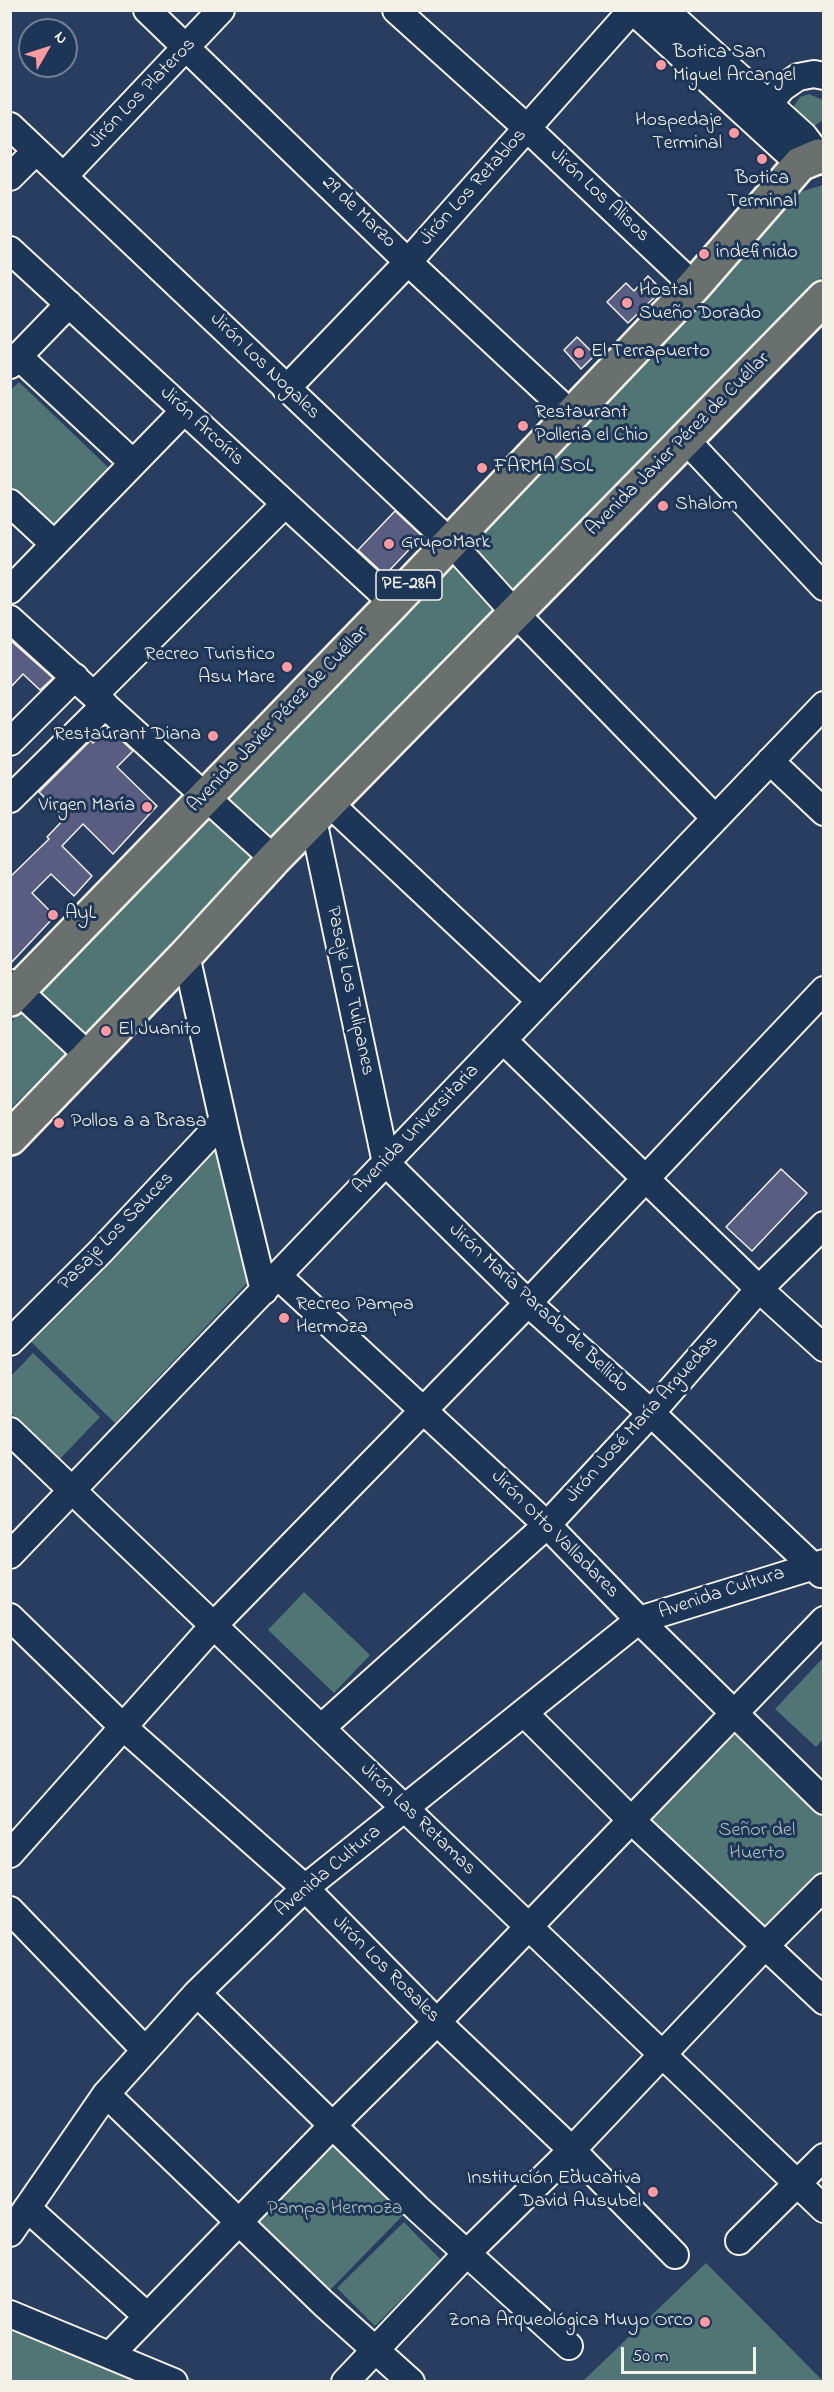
<!DOCTYPE html>
<meta charset="utf-8">
<style>
body{margin:0}
#map{position:relative;width:834px;height:2392px;overflow:hidden;background:#293d60;font-family:"Indie Flower",sans-serif}
canvas{display:block}
.frame{position:absolute;inset:0;border:12px solid #f4f1e8;pointer-events:none}
.north{position:absolute;left:18px;top:18px;width:60px;height:60px;box-sizing:border-box;background:#1d3557;border:2px solid #738091;border-radius:50%;rotate:51deg;font-size:16px;font-weight:700;line-height:24px;text-align:center;color:#f4f1e8}
.north::after{content:'';display:block;margin:auto;width:21px;height:27px;background:#ff9aa2;clip-path:polygon(50% 0,100% 100%,50% 72%,0 100%)}
.scale{position:absolute;left:621px;top:2347px;width:135px;height:27px;box-sizing:border-box;border:3px solid #f4f1e8;border-top:0;padding-left:8px;font-size:18px;line-height:21px;white-space:nowrap;color:#f4f1e8;-webkit-text-stroke:4px #1d3557;paint-order:stroke}
</style>
<div id="map">
<canvas width="834" height="2392"></canvas>
<div class="frame"></div>
<div class="north">N</div>
<div class="scale">50 m</div>
</div>
<script>
const context = document.querySelector('canvas').getContext('2d');
context.lineJoin = 'round';
function paint(path, color) {
  context.fillStyle = color;
  context.fill(path, 'evenodd');
}
function shape(rows) {
  const path = new Path2D();
  for (const r of rows) {
    path.moveTo(r[0], r[1]);
    for (let i = 2; i < r.length; i += 2) path.lineTo(r[i], r[i + 1]);
  }
  return path;
}
function stroke(path, color, width, dash) {
  context.strokeStyle = color;
  context.lineWidth = width;
  context.lineCap = dash ? 'butt' : 'round';
  context.setLineDash(dash || []);
  context.stroke(path);
}
function write(font, color, halo, rows, align = 'center') {
  context.font = font + ' "Indie Flower",sans-serif';
  context.lineWidth = 6;
  context.setLineDash([]);
  context.textBaseline = 'middle';
  context.strokeStyle = halo;
  context.fillStyle = color;
  for (const [text, x, y, turn = 0] of rows) {
    context.save();
    context.translate(x, y);
    context.rotate((+turn || 0) * Math.PI / 180);
    context.textAlign = isNaN(turn) ? turn : align;
    if (halo) context.strokeText(text, 0, 0);
    context.fillText(text, 0, 0);
    context.restore();
  }
}
const green = shape([
 [809,94,823,100,823,120,813,127,793,112,794,106,800,97],
 [823,185,823,276,469,635,266,852,11,1108,11,1022,457,549,800,192],
 [19,382,112,471,53,533,11,493,10,391],
 [220,1139,252,1278,115,1423,27,1338],
 [33,1353,100,1417,59,1460,11,1413,11,1376],
 [304,1592,370,1655,334,1693,268,1630],
 [823,1658,823,1739,816,1747,775,1709],
 [732,1731,823,1817,823,1877,765,1939,642,1823],
 [335,2136,409,2209,329,2291,255,2218],
 [404,2222,441,2260,375,2326,337,2288],
 [706,2263,823,2381,583,2381],
 [11,2323,155,2381,11,2381]
]);
const building = shape([
 [648,276,662,290,628,323,607,302,626,283,634,291,648,276],
 [577,337,595,355,581,369,564,350,577,337],
 [395,511,422,536,385,575,358,550,395,511],
 [10,640,53,678,40,690,23,674,10,688,10,640],
 [108,728,133,751,117,767,157,806,113,854,83,824,62,846,92,876,74,896,51,874,32,893,55,916,10,964,10,877,49,839,47,837,65,818,39,792,91,740,93,743,108,728],
 [781,1169,807,1193,752,1251,726,1227,781,1169]
]);
const minor = shape([
 [147,10,408,262,571,414],
 [396,10,527,128,694,286],
 [632,10,800,164],
 [665,10,804,136,819,156],
 [768,105,782,88,798,77,814,74,824,76],
 [10,126,457,549,514,612,715,818],
 [64,176,221,10],
 [10,177,36,151],
 [10,250,393,603],
 [19,357,133,463],
 [10,365,69,304],
 [286,389,408,262,632,10],
 [685,439,824,587],
 [10,503,54,544],
 [10,590,184,411],
 [10,619,274,859],
 [94,695,285,504],
 [10,742,75,677],
 [770,761,824,812],
 [10,799,105,705],
 [329,803,540,1001],
 [313,820,386,1163,528,1303,651,1413,821,1574],
 [186,955,228,1143,264,1291],
 [10,983,89,1056],
 [503,1040,759,1289,824,1348],
 [278,1276,547,1525,639,1620,824,1801],
 [10,1342,100,1252,223,1121],
 [10,1431,824,2209],
 [10,1555,824,705],
 [10,1617,122,1726,305,1888,437,2022,572,2150,675,2255],
 [524,1713,631,1820,824,2001],
 [321,1728,547,1525,651,1413,759,1289,824,1225],
 [10,1854,214,1625,528,1303,824,990],
 [10,1910,145,2050],
 [197,1993,417,2208,569,2346],
 [106,2094,323,2303,411,2382],
 [27,2208,147,2316],
 [10,2233,106,2094,197,1993,305,1888,639,1620,824,1563],
 [739,2241,824,2157],
 [10,2314,174,2382],
 [110,2355,332,2126,437,2022,824,1620],
 [345,2382,467,2253,572,2150,765,1946,824,1887]
]);
const highway = shape([
 [10,999,393,603,694,286,800,164,819,156,824,157],
 [10,1138,186,955,274,859,824,298]
]);
const markers = [
 [661,65,6,"#ff9aa2"],
 [734,133,6,"#ff9aa2"],
 [762,159,6,"#ff9aa2"],
 [704,254,6,"#ff9aa2"],
 [627,303,6,"#ff9aa2"],
 [579,353,6,"#ff9aa2"],
 [523,426,6,"#ff9aa2"],
 [482,468,6,"#ff9aa2"],
 [663,506,6,"#ff9aa2"],
 [389,544,6,"#ff9aa2"],
 [287,667,6,"#ff9aa2"],
 [213,736,6,"#ff9aa2"],
 [147,807,6,"#ff9aa2"],
 [53,915,6,"#ff9aa2"],
 [106,1031,6,"#ff9aa2"],
 [59,1123,6,"#ff9aa2"],
 [284,1318,6,"#ff9aa2"],
 [653,2192,6,"#ff9aa2"],
 [705,2322,6,"#ff9aa2"]
];
const shields = [
 [409,585,66]
];
const shieldNames = [
 ["PE-28A",409,585]
];
const poiNames = [
 ["Botica San",673,54],
 ["Miguel Arcangel",673,77],
 ["Hospedaje",722,122,"right"],
 ["Terminal",722,145,"right"],
 ["Botica",762,180,"center"],
 ["Terminal",762,203,"center"],
 ["indefinido",716,254],
 ["Hostal",639,292],
 ["Sueño Dorado",639,315],
 ["El Terrapuerto",591,353],
 ["Restaurant",535,414],
 ["Polleria el Chio",535,437],
 ["FARMA SOL",494,468],
 ["Shalom",675,506],
 ["GrupoMark",401,544],
 ["Recreo Turistico",275,656,"right"],
 ["Asu Mare",275,679,"right"],
 ["Restaurant Diana",201,736,"right"],
 ["Virgen María",135,807,"right"],
 ["AyL",65,915],
 ["El Juanito",118,1031],
 ["Pollos a a Brasa",71,1123],
 ["Recreo Pampa",296,1306],
 ["Hermoza",296,1329],
 ["Institución Educativa",641,2180,"right"],
 ["David Ausubel",641,2203,"right"],
 ["Zona Arqueológica Muyo Orco",693,2322,"right"]
];
const streetNames = [
 ["Jirón Los Plateros",143,94,-46],
 ["Jirón Los Retablos",474,188,-48],
 ["Jirón Los Alisos",599,196,43],
 ["29 de Marzo",358,213,44],
 ["Jirón Los Nogales",264,367,44],
 ["Jirón Arcoíris",201,427,43],
 ["Avenida Javier Pérez de Cuéllar",679,445,-45],
 ["Avenida Javier Pérez de Cuéllar",279,720,-46],
 ["Pasaje Los Tulipanes",349,991,78],
 ["Avenida Universitaria",417,1130,-46],
 ["Pasaje Los Sauces",117,1232,-46],
 ["Jirón María Parado de Bellido",538,1309,43],
 ["Jirón José María Arguedas",643,1420,-48],
 ["Jirón Otto Valladares",554,1535,45],
 ["Avenida Cultura",722,1594,-18],
 ["Jirón Las Retamas",417,1820,44],
 ["Avenida Cultura",329,1872,-40],
 ["Jirón Los Rosales",385,1970,45]
];
const parkNames = [
 ["Señor del",757,1832],
 ["Huerto",757,1855],
 ["Pampa Hermoza",335,2210]
];
paint(green, '#517475');
paint(building, '#5a5d82');
stroke(building, '#f4f1e8', 1.5);
stroke(minor, '#f4f1e8', 30);
stroke(highway, '#f4f1e8', 38);
stroke(minor, '#1d3557', 26);
stroke(highway, '#6a706d', 33);
for (const [x, y, r, color] of markers) {
  const dot = new Path2D();
  dot.arc(x, y, r, 0, 2 * Math.PI);
  context.fillStyle = color;
  context.fill(dot);
  stroke(dot, '#1d3557', 2);
}
for (const [x, y, w] of shields) {
  const box = new Path2D();
  box.roundRect(x - w / 2, y - 15, w, 30, 4.5);
  context.fillStyle = '#1d3557';
  context.fill(box);
  stroke(box, '#f4f1e8', 1.5);
}
write('bold 18px', '#f4f1e8', null, shieldNames);
write('20px', '#f4f1e8', '#1d3557', poiNames, 'left');
write('20px', '#f4f1e8', '#1d3557', streetNames);
write('20px', '#b3bfba', '#1d3557', parkNames);
</script>
